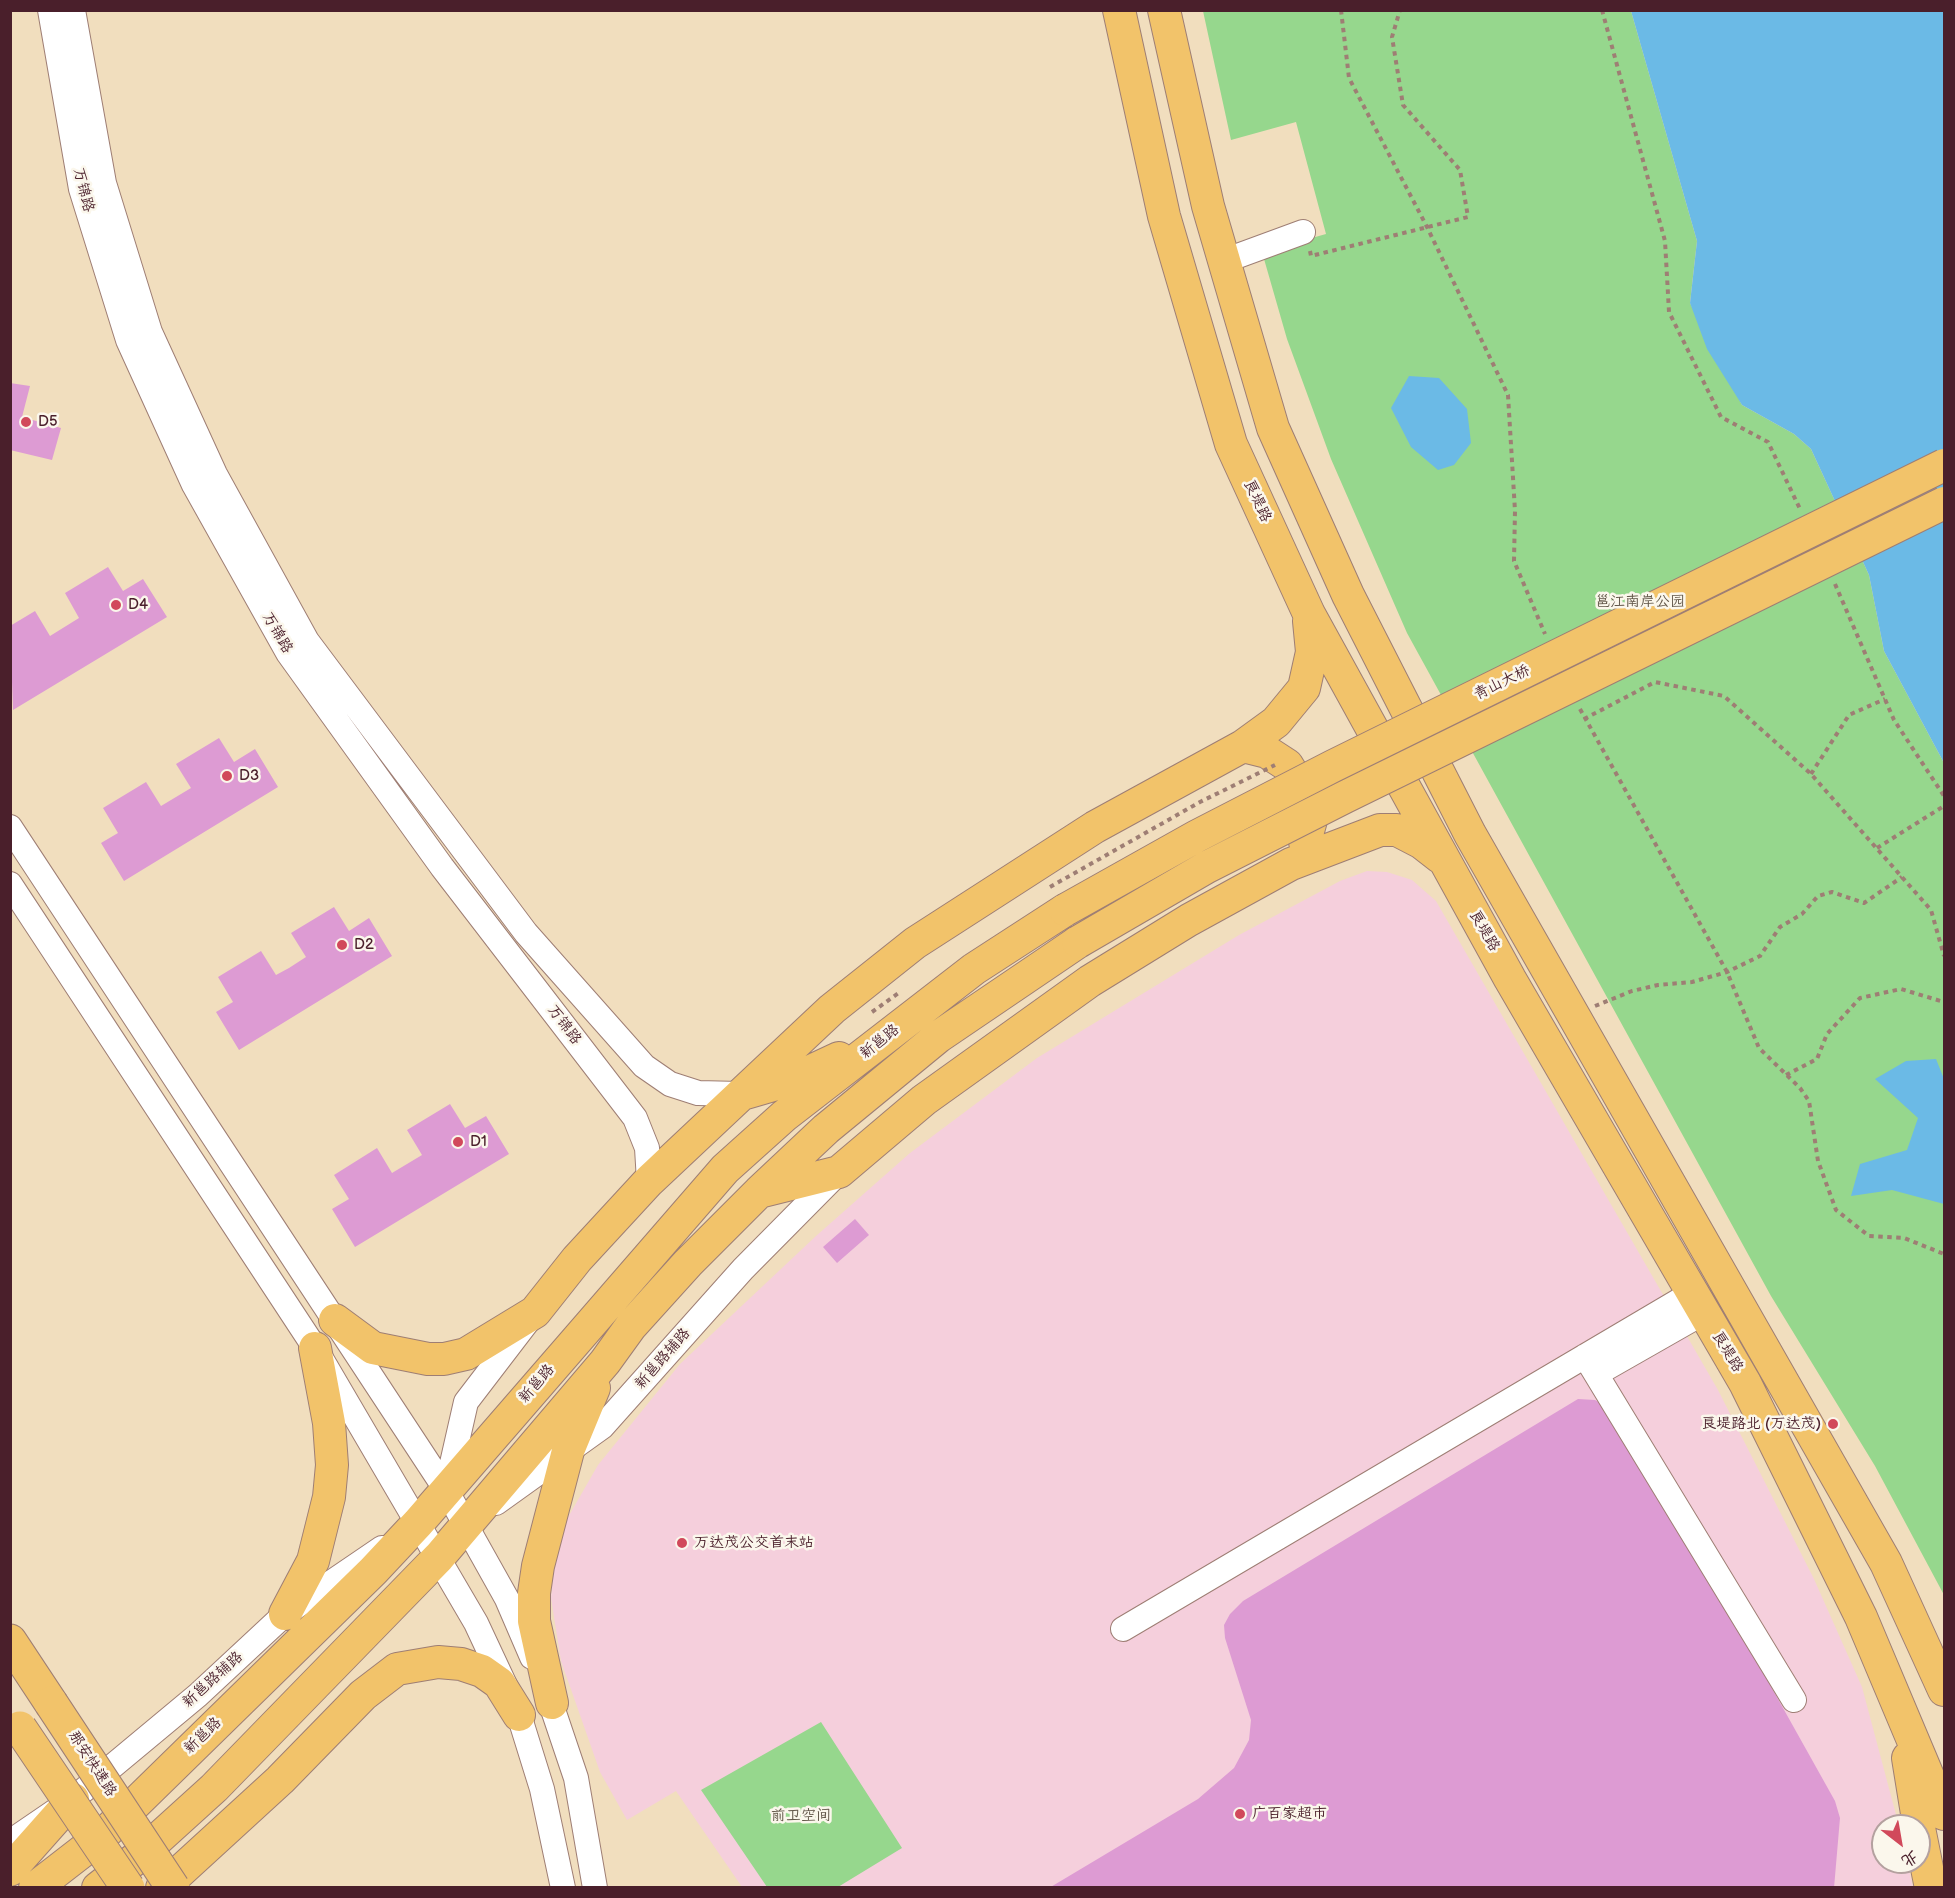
<!DOCTYPE html>
<meta charset="utf-8">
<style>
body{margin:0}
#map{position:relative;width:1955px;height:1898px;overflow:hidden;background:#f1debe;font-family:"Balsamiq Sans","LXGW WenKai TC",sans-serif}
canvas{display:block}
.frame{position:absolute;inset:0;border:12px solid #4a1f2b;pointer-events:none}
.north{position:absolute;left:1871px;top:1814px;width:60px;height:60px;box-sizing:border-box;background:#fbf7ec;border:2px solid #b4a19f;border-radius:50%;rotate:149deg;font-size:16px;font-weight:700;line-height:24px;text-align:center;color:#4a1f2b}
.north::after{content:'';display:block;margin:auto;width:21px;height:27px;background:#d1495b;clip-path:polygon(50% 0,100% 100%,50% 72%,0 100%)}
</style>
<div id="map">
<canvas width="1955" height="1898"></canvas>
<div class="frame"></div>
<div class="north">北</div>
</div>
<script>
const context = document.querySelector('canvas').getContext('2d');
context.lineJoin = 'round';
function paint(path, color) {
  context.fillStyle = color;
  context.fill(path, 'evenodd');
}
function shape(rows) {
  const path = new Path2D();
  for (const r of rows) {
    path.moveTo(r[0], r[1]);
    for (let i = 2; i < r.length; i += 2) path.lineTo(r[i], r[i + 1]);
  }
  return path;
}
function stroke(path, color, width, dash) {
  context.strokeStyle = color;
  context.lineWidth = width;
  context.lineCap = dash ? 'butt' : 'round';
  context.setLineDash(dash || []);
  context.stroke(path);
}
function write(font, color, halo, rows, align = 'center') {
  context.font = font + ' "Balsamiq Sans","LXGW WenKai TC",sans-serif';
  context.lineWidth = 5;
  context.setLineDash([]);
  context.textBaseline = 'middle';
  context.strokeStyle = halo;
  context.fillStyle = color;
  for (const [text, x, y, turn = 0] of rows) {
    context.save();
    context.translate(x, y);
    context.rotate((+turn || 0) * Math.PI / 180);
    context.textAlign = isNaN(turn) ? turn : align;
    if (halo) context.strokeText(text, 0, 0);
    context.fillText(text, 0, 0);
    context.restore();
  }
}
const built = shape([
 [1367,871,1387,872,1412,880,1436,901,1718,1390,1814,1579,1862,1687,1899,1826,1883,1826,1883,1862,1907,1862,1913,1887,742,1887,676,1791,627,1820,600,1772,561,1661,551,1598,554,1562,563,1526,598,1465,680,1364,816,1236,910,1153,1037,1058,1239,935,1340,881]
]);
const green = shape([
 [1203,11,1631,11,1697,241,1690,303,1742,405,1794,434,1811,449,1869,575,1884,651,1944,763,1944,1595,1875,1466,1771,1296,1407,633,1331,459,1287,339,1262,252,1326,234,1296,122,1231,140],
 [821,1722,902,1848,838,1887,767,1887,701,1790]
]);
const water = shape([
 [1631,11,1944,11,1944,763,1884,651,1869,575,1811,449,1794,434,1742,405,1707,349,1690,303,1697,241],
 [1409,376,1439,378,1467,409,1471,443,1454,465,1438,470,1411,447,1391,408],
 [1936,1059,1944,1079,1944,1204,1892,1190,1851,1196,1860,1164,1907,1150,1918,1118,1875,1079,1906,1061]
]);
const building = shape([
 [10,383,30,386,22,417,61,428,52,460,10,450],
 [108,567,123,591,143,579,167,617,13,710,10,626,35,611,50,636,79,618,65,593],
 [219,738,234,762,255,749,278,787,124,881,101,843,118,833,103,808,146,782,161,806,191,788,176,764],
 [334,907,349,931,369,918,392,956,239,1050,216,1012,233,1002,218,977,261,951,276,975,289,968,306,957,291,933],
 [450,1104,465,1128,486,1116,509,1154,355,1247,332,1209,349,1199,334,1175,377,1148,392,1173,422,1155,407,1130],
 [855,1219,869,1235,837,1263,823,1247],
 [1578,1399,1595,1400,1610,1408,1623,1422,1835,1801,1840,1818,1834,1888,1049,1888,1198,1799,1234,1768,1249,1740,1251,1720,1225,1638,1224,1625,1230,1614,1243,1601]
]);
const path = shape([
 [1341,10,1349,78,1427,227,1508,395,1515,511,1514,561,1545,634],
 [1602,10,1665,241,1669,312,1721,417,1768,442,1800,509],
 [1310,251,1311,256,1468,217,1460,170,1403,105,1392,37,1400,10],
 [1835,584,1894,720,1944,796],
 [1580,709,1727,972,1759,1048,1800,1088,1809,1101,1818,1161,1836,1210,1869,1236,1904,1238,1944,1254],
 [1584,719,1655,682,1724,696,1811,774,1931,910,1944,956],
 [1811,774,1849,715,1885,699],
 [1877,848,1944,806],
 [1595,1006,1632,991,1658,985,1692,982,1727,972,1760,956,1780,927,1802,914,1818,896,1832,892,1864,903,1902,877],
 [872,1012,900,992],
 [1786,1075,1817,1059,1827,1034,1860,998,1901,989,1944,1002]
]);
const minor = shape([
 [50,10,81,189,128,340,194,485,288,653,442,867,635,1118,647,1148,649,1181],
 [73,10,104,183,150,332,215,474,307,641,526,933,644,1066,670,1084,698,1093,740,1094],
 [1224,261,1303,232],
 [10,827,446,1490,507,1599,532,1657],
 [10,884,315,1348,476,1623,519,1715,542,1789,563,1888],
 [1585,1356,1794,1700],
 [1596,1374,1703,1313],
 [446,1490,466,1402,528,1321],
 [496,1503,602,1427,743,1269,839,1172],
 [1123,1629,1692,1293],
 [546,1689,576,1778,595,1888],
 [10,1842,73,1799,198,1695,285,1614,382,1548]
]);
const major = shape([
 [1119,10,1164,216,1231,444,1309,614,1510,979,1745,1383,1861,1617,1944,1814],
 [1164,10,1208,206,1273,428,1348,595,1470,834,1886,1563,1944,1690],
 [1243,746,1267,752,1287,765,1303,791,1311,820,1305,842],
 [746,1093,794,1079,839,1058],
 [763,1191,839,1172,924,1100,1090,981,1189,920,1291,864,1380,830,1397,830,1422,843,1440,857],
 [335,1320,373,1348,428,1359,444,1359,466,1354,535,1312,577,1259,649,1181,832,1009,915,943,1095,827,1243,746,1276,722,1304,688,1312,652,1309,621],
 [285,1614,313,1561,329,1497,332,1465,329,1423,315,1348],
 [552,1703,534,1621,534,1593,538,1566,568,1451,594,1388],
 [1908,1758,1919,1826],
 [1919,1828,1931,1888],
 [10,1870,73,1799],
 [35,1888,102,1836,373,1571,418,1523,725,1169,784,1116,974,969,1065,910],
 [98,1888,139,1856,214,1788,439,1557,605,1362,631,1326,688,1263,759,1192,826,1129,938,1037,1078,942],
 [162,1888,280,1780,363,1695,397,1669,438,1662,461,1664,482,1671,499,1683,519,1715]
]);
const highway = shape([
 [10,1641,51,1703]
]);
const pathBridge = shape([
 [1050,887,1200,802,1275,765]
]);
const majorBridge = shape([
 [1065,910,1197,836,1333,766,1944,465],
 [1078,942,1207,867,1345,797,1944,503]
]);
const highwayBridge = shape([
 [51,1703,173,1888],
 [20,1728,128,1888]
]);
const markers = [
 [26,422,6,"#d1495b"],
 [116,605,6,"#d1495b"],
 [227,776,6,"#d1495b"],
 [342,945,6,"#d1495b"],
 [458,1142,6,"#d1495b"],
 [1833,1424,6,"#d1495b"],
 [682,1543,6,"#d1495b"],
 [1240,1814,6,"#d1495b"]
];
const streetNames = [
 ["万锦路",83,190,76],
 ["良堤路",1257,501,65],
 ["万锦路",277,633,60],
 ["青山大桥",1502,683,-26],
 ["良堤路",1484,931,60],
 ["万锦路",564,1025,53],
 ["新邕路",880,1042,-39],
 ["良堤路",1727,1352,59],
 ["新邕路辅路",663,1359,-49],
 ["新邕路",537,1384,-49],
 ["新邕路辅路",213,1680,-42],
 ["新邕路",203,1736,-44],
 ["那安快速路",92,1764,57]
];
const poiNames = [
 ["D5",38,422],
 ["D4",128,605],
 ["D3",239,776],
 ["D2",354,945],
 ["D1",470,1142],
 ["良堤路北 (万达茂)",1821,1424,"right"],
 ["万达茂公交首末站",694,1543],
 ["广百家超市",1252,1814]
];
const parkNames = [
 ["邕江南岸公园",1640,602],
 ["前卫空间",801,1816]
];
paint(built, '#f5cfdc');
paint(green, '#96d78d');
paint(water, '#6bbae6');
paint(building, '#dd9bd3');
stroke(minor, '#9e7e74', 26);
stroke(major, '#9e7e74', 34);
stroke(highway, '#9e7e74', 35);
stroke(path, '#9e7e74', 4, [4.5, 4.5]);
stroke(minor, '#fff', 24);
stroke(major, '#f2c36a', 32);
stroke(highway, '#f2c36a', 33);
stroke(majorBridge, '#9e7e74', 34, []);
stroke(highwayBridge, '#9e7e74', 35, []);
stroke(pathBridge, '#9e7e74', 4, [4.5, 4.5]);
stroke(majorBridge, '#f2c36a', 32);
stroke(highwayBridge, '#f2c36a', 33);
for (const [x, y, r, color] of markers) {
  const dot = new Path2D();
  dot.arc(x, y, r, 0, 2 * Math.PI);
  context.fillStyle = color;
  context.fill(dot);
  stroke(dot, '#fbf7ec', 2);
}
write('15px', '#4a1f2b', '#fbf7ec', streetNames);
write('15px', '#4a1f2b', '#fbf7ec', poiNames, 'left');
write('15px', '#615648', '#fbf7ec', parkNames);
</script>
